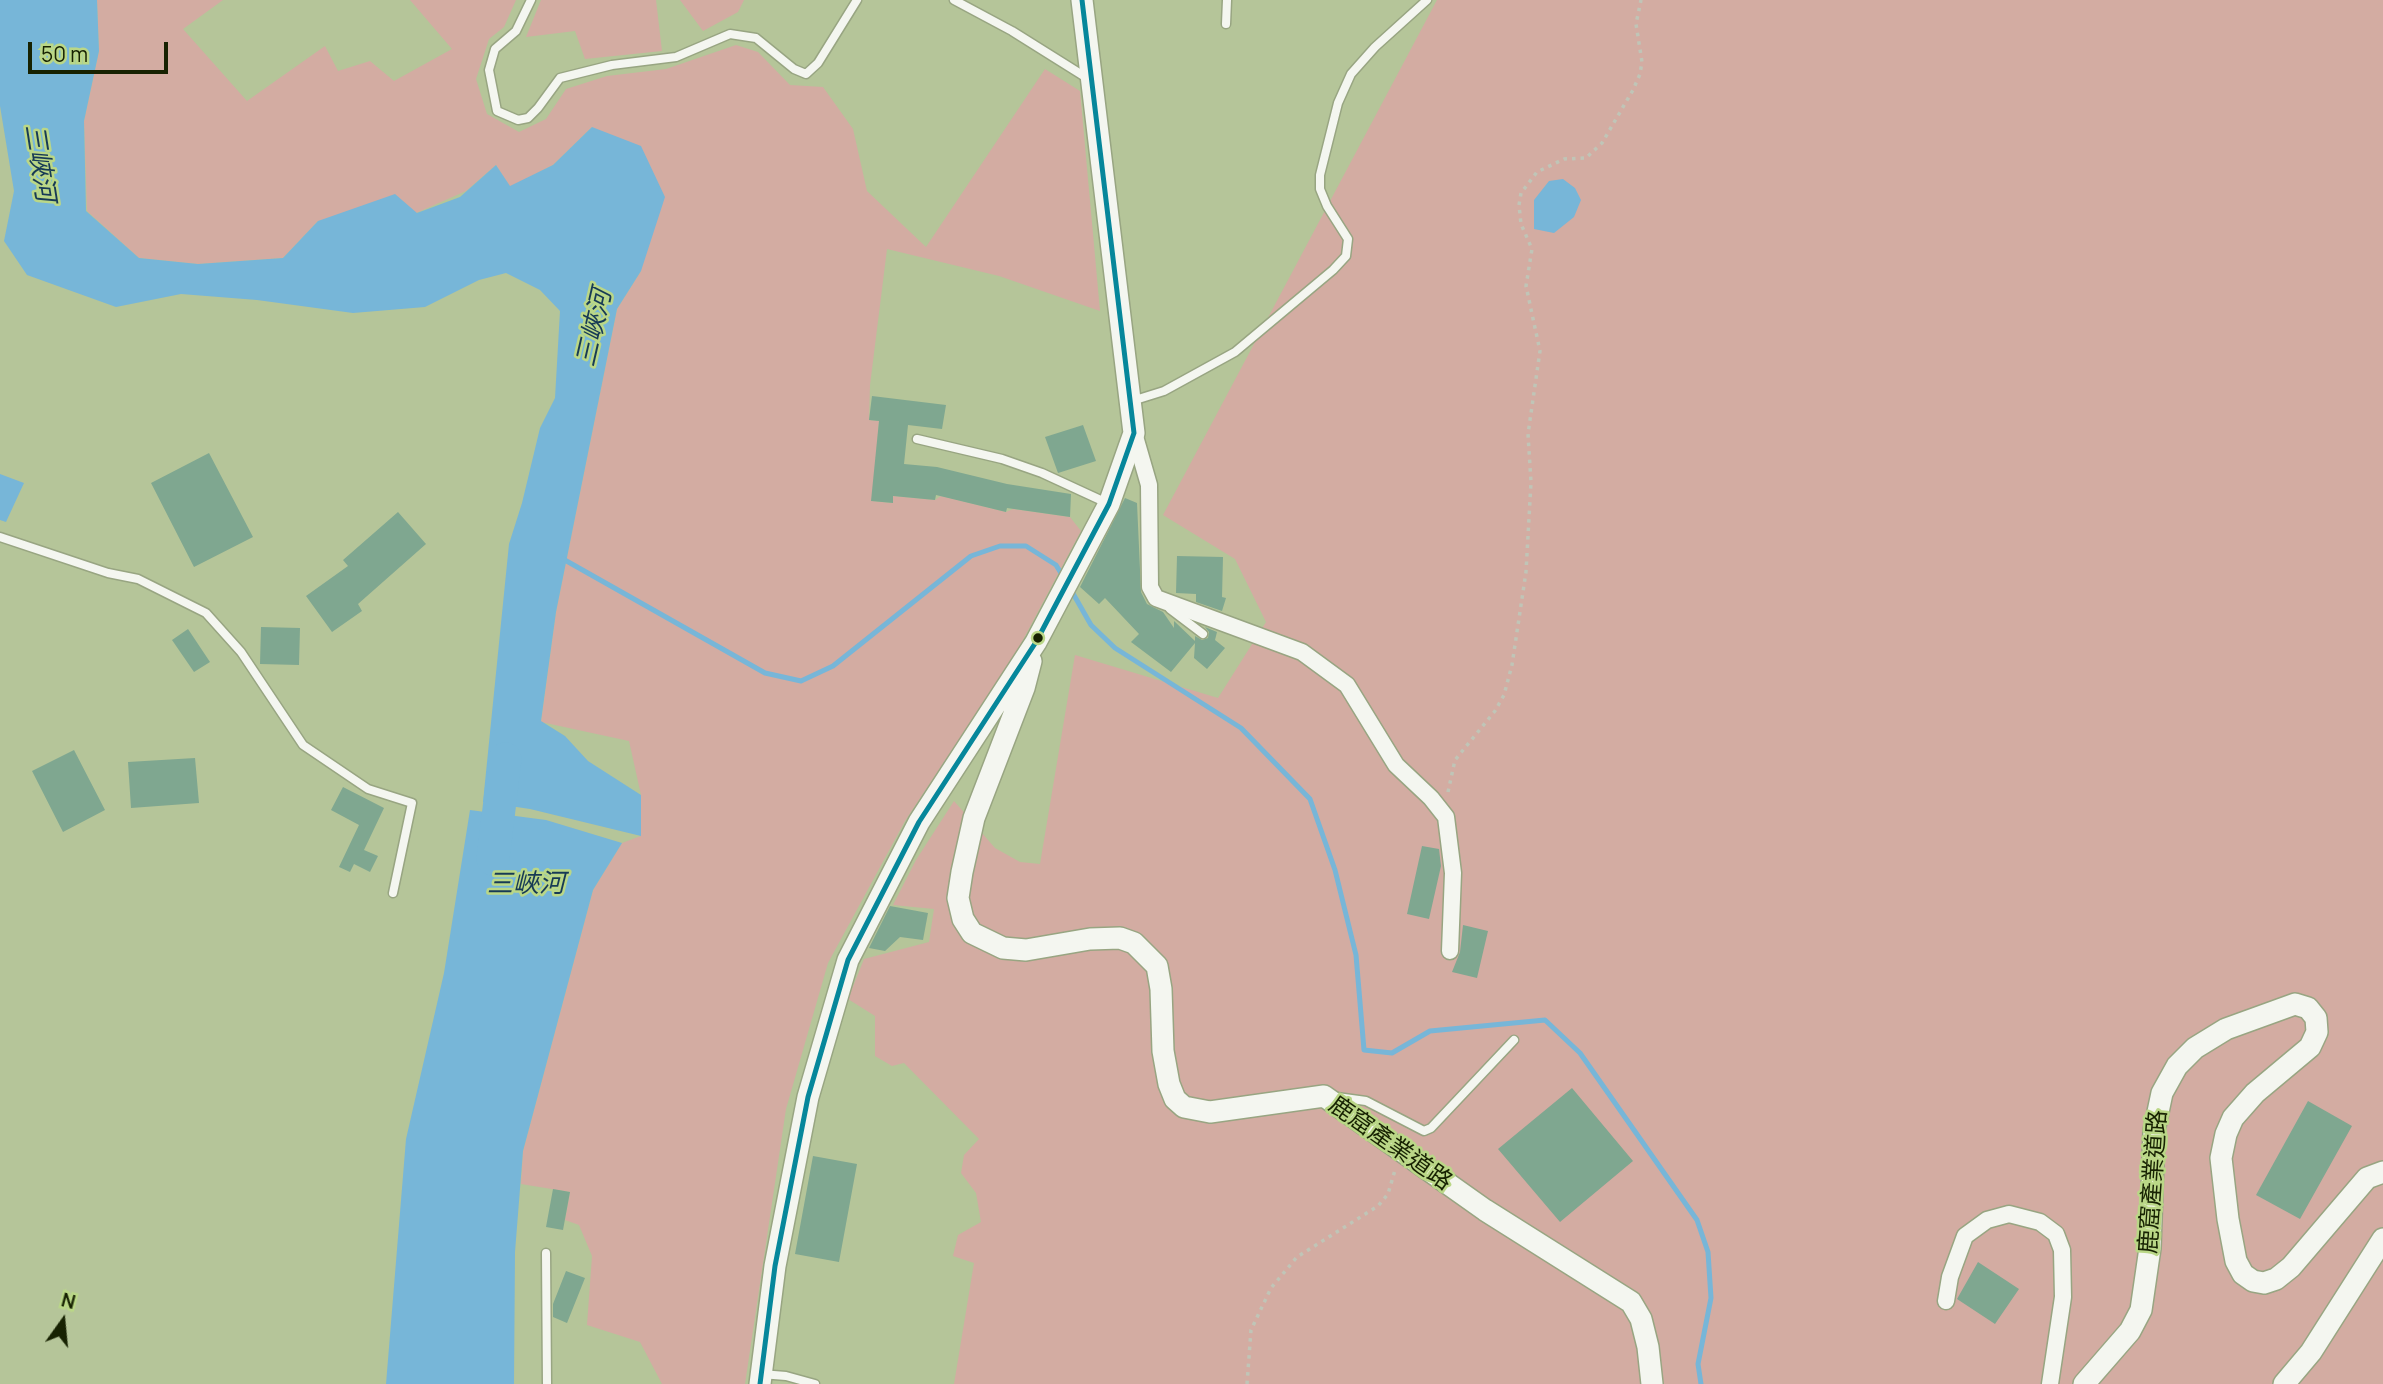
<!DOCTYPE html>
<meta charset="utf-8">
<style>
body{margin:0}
#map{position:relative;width:2383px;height:1384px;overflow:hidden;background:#b5c599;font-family:Manrope,sans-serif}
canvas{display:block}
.north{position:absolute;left:28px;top:1286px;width:70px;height:70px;-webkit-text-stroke:5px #bad787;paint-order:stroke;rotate:15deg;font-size:19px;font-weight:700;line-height:28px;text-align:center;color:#172202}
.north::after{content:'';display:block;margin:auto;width:24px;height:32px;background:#172202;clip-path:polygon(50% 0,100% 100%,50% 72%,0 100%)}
.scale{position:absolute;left:28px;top:42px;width:140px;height:32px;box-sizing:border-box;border:4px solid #172202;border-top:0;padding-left:9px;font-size:21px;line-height:24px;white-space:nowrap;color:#172202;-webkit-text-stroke:5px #bad787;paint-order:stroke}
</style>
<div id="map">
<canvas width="2383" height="1384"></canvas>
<div class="north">N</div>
<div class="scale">50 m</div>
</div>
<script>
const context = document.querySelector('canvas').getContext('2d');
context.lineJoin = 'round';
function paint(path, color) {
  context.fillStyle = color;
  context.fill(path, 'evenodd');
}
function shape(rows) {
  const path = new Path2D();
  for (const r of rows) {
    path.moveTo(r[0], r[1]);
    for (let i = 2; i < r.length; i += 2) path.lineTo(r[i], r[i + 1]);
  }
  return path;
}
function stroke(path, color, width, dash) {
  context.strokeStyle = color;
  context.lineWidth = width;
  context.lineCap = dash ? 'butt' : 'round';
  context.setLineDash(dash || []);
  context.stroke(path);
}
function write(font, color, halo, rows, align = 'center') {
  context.font = font + ' Manrope,"Noto Sans TC",sans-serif';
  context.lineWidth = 5;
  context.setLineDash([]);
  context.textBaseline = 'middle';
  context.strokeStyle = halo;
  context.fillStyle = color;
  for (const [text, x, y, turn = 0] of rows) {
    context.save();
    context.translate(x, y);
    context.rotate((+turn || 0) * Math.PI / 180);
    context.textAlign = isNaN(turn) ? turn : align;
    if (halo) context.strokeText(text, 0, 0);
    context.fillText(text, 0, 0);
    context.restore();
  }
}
const green = shape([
 [97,0,223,0,183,29,247,101,325,46,338,71,370,61,394,81,452,49,410,0,516,0,504,27,489,39,476,79,487,114,519,132,546,119,566,89,607,76,666,69,736,45,758,52,790,85,823,87,853,129,867,191,926,247,1045,69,1080,91,1100,311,999,276,887,249,870,385,869,420,879,421,872,501,892,503,893,496,935,500,941,496,1006,512,1013,509,1070,517,1081,531,1016,653,905,821,828,963,786,1109,745,1384,662,1384,640,1342,587,1325,592,1256,579,1225,565,1220,570,1192,521,1184,523,1151,593,890,622,843,641,836,641,795,629,741,541,722,556,612,617,309,641,271,592,127,553,165,510,187,496,165,466,191,416,213,318,221,283,258,198,264,139,258,87,211,84,121,99,51],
 [541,0,656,0,662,51,585,59,575,31,526,37],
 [680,0,744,0,738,12,703,31],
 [1437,0,2383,0,2383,1384,954,1384,974,1263,953,1256,958,1235,981,1222,976,1193,961,1173,964,1155,979,1139,904,1063,892,1066,875,1056,875,1016,848,999,864,959,929,942,934,909,893,905,916,860,954,801,995,848,1020,862,1040,864,1075,655,1218,698,1266,622,1235,559,1163,515]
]);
const water = shape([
 [0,0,97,0,99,51,84,121,86,211,139,258,198,264,283,258,318,221,395,194,417,213,460,197,496,165,510,186,553,165,592,127,641,146,665,197,641,271,617,309,556,612,541,721,565,736,588,761,641,795,641,836,530,809,483,802,509,544,522,503,540,428,555,398,560,311,540,290,506,273,479,280,425,307,353,313,257,300,181,294,116,307,27,275,4,241,14,191,0,106],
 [1563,179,1575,188,1581,200,1574,217,1554,233,1534,229,1534,200,1549,181],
 [0,474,24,483,6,522,0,520],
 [470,810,546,820,622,843,593,890,523,1151,515,1252,514,1384,386,1384,406,1139,444,973]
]);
const stream = shape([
 [563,559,765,673,801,681,833,666,971,556,1000,546,1026,546,1056,565,1064,578],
 [1071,590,1091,625,1115,648,1241,728,1310,799,1335,870,1356,955,1364,1050,1392,1053,1430,1031,1545,1020,1580,1053,1697,1220,1708,1252,1711,1298,1698,1364,1701,1384]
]);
const river = shape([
 [493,859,505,759]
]);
const building = shape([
 [872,396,946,405,942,429,908,425,904,464,937,467,1007,484,1071,494,1070,517,1007,508,1006,512,936,495,935,500,893,496,893,503,871,501,879,421,869,420],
 [1083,425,1096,461,1058,473,1045,437],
 [209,453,253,537,194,567,151,483],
 [1125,498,1137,503,1141,592,1147,604,1163,612,1174,628,1174,621,1195,641,1195,636,1202,640,1208,638,1209,632,1205,627,1217,632,1215,640,1225,648,1207,669,1194,658,1195,643,1171,672,1131,642,1139,634,1105,598,1099,604,1080,587],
 [398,512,426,544,358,604,362,611,332,632,306,596,348,566,343,560],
 [1177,556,1223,557,1222,597,1226,598,1222,611,1196,602,1196,594,1176,593],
 [261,627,300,628,299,665,260,664],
 [188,629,210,662,194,672,172,640],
 [74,750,105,810,63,832,32,771],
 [195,758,199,803,131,808,128,762],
 [343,787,384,808,364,850,378,856,370,872,354,864,350,872,339,867,359,825,331,810],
 [1422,846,1439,849,1441,866,1429,919,1407,914],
 [890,906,928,913,923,940,900,937,885,951,869,948],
 [1463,925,1488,931,1477,978,1452,972,1460,952],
 [1572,1088,1633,1161,1560,1222,1498,1149],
 [2308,1101,2352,1126,2300,1219,2256,1195],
 [813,1156,857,1164,839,1262,795,1254],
 [553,1189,570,1192,563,1230,546,1227],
 [1978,1262,2019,1289,1995,1324,1957,1299],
 [566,1271,585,1278,567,1323,553,1317,553,1304]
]);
const path = shape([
 [1448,792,1455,760,1495,711,1504,695,1512,665,1526,572,1531,482,1528,434,1540,351,1526,286,1532,249,1521,224,1519,205,1521,193,1537,172,1564,159,1586,158,1602,143,1633,90,1640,74,1642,62,1636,24,1641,0],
 [1247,1384,1251,1330,1271,1288,1297,1257,1378,1206,1388,1194,1395,1170]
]);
const lane = shape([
 [531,0,516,31,495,49,489,70,497,111,518,120,528,118,538,108,560,78,612,65,676,57,730,34,756,38,794,69,806,74,818,63,857,0],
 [954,0,1012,31,1087,78],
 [1226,24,1227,0],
 [1132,401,1164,391,1235,352,1333,270,1346,256,1348,239,1327,206,1320,189,1320,175,1338,103,1351,74,1375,47,1427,0],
 [917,439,1002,459,1042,473,1107,503],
 [0,537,108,573,138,579,206,613,241,652,303,745,368,789,412,803,393,893],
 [1170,609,1203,634],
 [1337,1097,1366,1101,1424,1131,1431,1128,1514,1040],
 [546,1253,547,1384],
 [761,1374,786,1376,815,1384]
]);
const street = shape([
 [1134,433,1149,485,1150,587,1156,598,1302,652,1347,685,1396,765,1431,798,1446,817,1453,873,1450,951],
 [1946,1301,1950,1277,1965,1236,1987,1220,2009,1214,2040,1222,2056,1234,2062,1250,2063,1297,2050,1384]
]);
const secondary = shape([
 [1031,661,1024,688,974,818,962,872,958,898,963,919,972,933,1003,948,1026,950,1090,939,1120,938,1134,943,1157,966,1161,989,1163,1051,1169,1084,1175,1099,1184,1107,1210,1112,1324,1096,1485,1210,1631,1302,1641,1319,1648,1347,1652,1384],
 [760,1384,775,1266,808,1097,848,960,919,822,1036,642,1109,504,1134,433,1082,0],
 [2084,1384,2130,1331,2141,1310,2150,1248,2154,1131,2162,1093,2177,1066,2195,1048,2226,1029,2295,1004,2308,1008,2316,1018,2317,1032,2310,1047,2255,1093,2233,1118,2226,1134,2221,1158,2228,1219,2236,1261,2243,1274,2253,1281,2264,1283,2276,1279,2291,1267,2367,1178,2383,1172],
 [2284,1384,2311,1352,2383,1239]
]);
const bus1 = shape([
 [760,1384,775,1266,808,1097,848,960,919,822,1036,642,1109,504,1134,433,1082,0]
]);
const markers = [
 [1038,638,6,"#172202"]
];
const streetNames = [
 ["鹿窟產業道路",1390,1144,35],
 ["鹿窟產業道路",2154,1182,-86]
];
const waterNames = [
 ["三峽河",39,163,81],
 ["三峽河",595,328,-77],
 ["三峽河",526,885]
];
paint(green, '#d3aca2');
paint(water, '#77b6d8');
stroke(stream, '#77b6d8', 5);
stroke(river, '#77b6d8', 33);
paint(building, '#7fa790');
stroke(lane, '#98a582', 11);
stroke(street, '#98a582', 19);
stroke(secondary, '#98a582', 24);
stroke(path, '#c0c5b7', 3.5, [3.5, 5]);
stroke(lane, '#f4f6f0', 8);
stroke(street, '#f4f6f0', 16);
stroke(secondary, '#f4f6f0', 21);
stroke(bus1, '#06879b', 5);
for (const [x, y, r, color] of markers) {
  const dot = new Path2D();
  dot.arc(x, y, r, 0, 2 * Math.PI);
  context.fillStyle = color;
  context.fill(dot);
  stroke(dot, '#bad787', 2.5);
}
write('24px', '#172202', '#bad787', streetNames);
write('italic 26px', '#173a55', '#bad787', waterNames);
</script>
